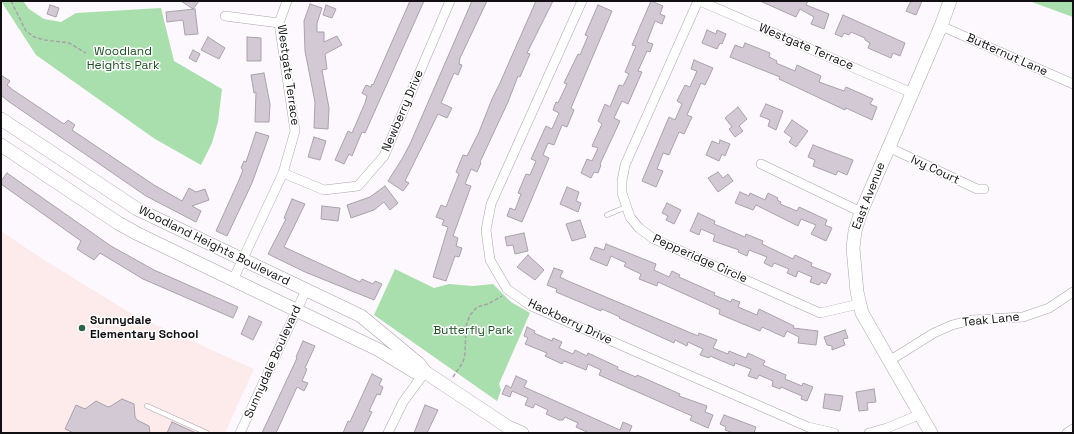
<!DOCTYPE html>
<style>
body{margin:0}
#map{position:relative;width:1074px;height:434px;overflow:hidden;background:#fdf7fe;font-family:"Space Grotesk",sans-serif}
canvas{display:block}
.frame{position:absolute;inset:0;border:2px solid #120f13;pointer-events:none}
</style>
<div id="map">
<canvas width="1074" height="434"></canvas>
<div class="frame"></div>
</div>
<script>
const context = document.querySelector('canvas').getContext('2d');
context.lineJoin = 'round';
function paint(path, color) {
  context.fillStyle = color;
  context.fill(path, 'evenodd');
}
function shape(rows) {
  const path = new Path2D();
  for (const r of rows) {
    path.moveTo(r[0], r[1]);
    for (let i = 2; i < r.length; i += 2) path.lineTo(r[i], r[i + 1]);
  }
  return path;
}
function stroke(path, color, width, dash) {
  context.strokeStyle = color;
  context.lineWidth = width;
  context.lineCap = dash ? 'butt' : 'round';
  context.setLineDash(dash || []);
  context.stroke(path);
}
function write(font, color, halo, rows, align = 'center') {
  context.font = font + ' "Space Grotesk",sans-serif';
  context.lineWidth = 3;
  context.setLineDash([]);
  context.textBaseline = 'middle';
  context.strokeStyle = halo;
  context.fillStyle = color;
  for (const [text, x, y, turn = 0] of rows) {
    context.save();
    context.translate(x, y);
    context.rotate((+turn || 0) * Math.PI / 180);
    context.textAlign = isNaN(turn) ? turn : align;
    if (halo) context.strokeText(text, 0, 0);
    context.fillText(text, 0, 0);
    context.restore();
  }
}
const education = shape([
 [1,231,44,260,132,314,254,369,225,433,1,433]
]);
const green = shape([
 [1,1,23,1,29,9,44,19,61,22,76,13,161,8,174,61,222,89,218,122,212,143,201,165,155,139,36,55],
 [1029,1,1073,1,1073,17],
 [395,269,434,288,449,284,473,286,493,284,511,302,530,313,499,384,501,390,497,401,374,315]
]);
const building = shape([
 [181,1,199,1,193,9,181,1],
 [410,1,424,1,365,133,362,132,352,156,349,154,344,164,335,160,348,131,352,133,365,103,367,96,362,93,366,85,371,87,372,84,373,85,410,1],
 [472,1,487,1,460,58,459,64,462,65,458,75,454,73,441,103,452,108,447,118,438,114,405,181,409,183,403,191,388,181,402,159,410,144,472,1],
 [536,1,553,1,527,53,530,54,520,77,518,76,508,102,480,162,481,163,477,172,471,169,465,184,471,186,453,236,458,238,456,246,462,248,459,257,455,256,446,281,433,277,448,227,442,225,444,220,436,217,441,205,446,207,459,174,456,172,463,155,467,156,479,132,492,99,500,83,536,1],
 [651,1,663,6,660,14,665,16,662,24,655,21,647,42,653,44,650,52,647,51,638,71,642,72,628,104,622,101,614,118,620,121,600,164,601,165,598,173,594,172,591,178,581,173,587,159,592,161,598,148,592,146,602,124,598,121,605,104,610,107,619,85,623,86,629,74,625,72,636,46,632,45,651,1],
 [760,1,808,1,806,5,829,14,824,29,811,24,814,17,800,9,796,17,760,1],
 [911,1,922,1,916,15,906,11,911,1],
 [310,4,322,8,317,23,317,32,324,32,324,42,337,36,342,45,325,54,327,69,322,70,329,108,328,129,314,128,315,102,305,51,304,21,310,4],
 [50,5,59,8,56,17,47,14,50,5],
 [326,5,336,9,332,18,323,15,326,5],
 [598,5,612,11,571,108,574,110,567,127,562,125,554,145,548,143,543,155,549,158,522,222,507,216,510,208,515,210,521,194,518,193,526,174,530,175,536,161,531,159,546,126,552,129,559,113,553,110,556,102,558,103,567,84,564,83,578,54,580,55,588,36,585,35,598,5],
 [195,9,198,34,185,35,183,20,167,22,166,12,195,9],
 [843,15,905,43,900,56,893,53,891,58,868,48,870,43,865,40,865,38,851,32,849,35,844,33,842,37,835,34,843,15],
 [707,30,716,34,717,30,726,34,722,44,720,43,717,49,702,43,707,30],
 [208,37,225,48,219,59,201,50,208,37],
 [247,37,261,38,261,61,247,61,247,37],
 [745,43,770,53,769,57,777,61,776,63,795,71,797,65,821,76,819,82,844,91,846,87,873,99,870,104,877,107,872,120,846,108,845,110,779,79,780,77,730,57,735,45,743,48,745,43],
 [193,50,200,54,196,62,189,58,193,50],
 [694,60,713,68,705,85,701,83,687,115,692,117,684,134,679,132,669,155,663,153,657,169,663,171,656,187,642,181,669,117,675,120,682,104,677,101,685,85,690,87,697,71,691,69,694,60],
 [264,73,270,104,269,122,255,122,256,92,254,93,251,75,264,73],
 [1,75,10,81,7,85,13,90,64,124,68,120,75,125,72,130,154,185,182,201,189,188,196,192,205,189,209,200,192,206,201,211,196,222,146,196,8,101,1,95,1,75],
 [766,104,783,111,776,130,768,126,770,120,760,116,766,104],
 [738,107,747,119,739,126,743,131,735,137,729,129,732,127,725,118,738,107],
 [792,120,808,131,796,147,789,142,792,138,784,132,792,120],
 [256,132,269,136,252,183,227,236,216,231,239,180,243,170,241,168,244,161,246,162,256,132],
 [314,137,326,141,320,160,308,157,314,137],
 [720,140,730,144,725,156,722,154,719,161,706,155,712,141,719,144,720,140],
 [813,145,853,160,847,175,838,171,836,175,813,166,815,160,808,157,813,145],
 [718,172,723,178,728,174,733,181,718,192,708,178,718,172],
 [7,173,111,246,154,270,238,307,233,318,143,279,100,253,94,260,83,253,77,249,81,241,1,184,1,181,7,173],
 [385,186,398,203,390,210,384,202,374,210,351,218,347,205,370,197,385,186],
 [567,187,579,192,576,201,581,203,578,212,560,204,567,187],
 [740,192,749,196,750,193,765,200,768,193,778,198,777,200,781,202,780,204,797,211,799,207,827,220,825,225,832,228,826,241,811,234,816,225,801,219,798,226,756,205,753,210,735,203,740,192],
 [292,199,305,204,284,247,360,282,362,279,373,284,375,281,382,284,374,300,305,272,268,254,286,219,284,218,292,199],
 [667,203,681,210,674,224,666,220,668,216,662,213,667,203],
 [322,206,340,208,338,221,321,219,322,206],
 [698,213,715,221,714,224,745,237,746,234,763,241,762,244,793,259,795,255,812,263,811,266,831,274,826,284,821,282,819,285,810,282,812,277,798,271,796,277,787,273,789,269,774,263,772,267,764,263,767,257,749,250,747,256,738,252,739,250,713,241,715,235,701,229,699,235,690,231,698,213],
 [580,220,586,237,572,241,566,224,580,220],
 [524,233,528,251,515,254,513,245,507,246,505,237,524,233],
 [606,244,656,264,654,270,669,277,672,271,680,275,679,277,715,293,714,295,731,302,732,299,740,302,738,307,757,315,759,309,794,326,793,328,818,331,816,345,798,343,799,337,787,331,784,337,762,327,760,331,719,314,720,310,658,282,657,286,639,279,641,274,624,266,626,263,611,256,607,266,590,259,595,247,604,250,606,244],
 [528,255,544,270,535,280,517,267,528,255],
 [554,268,563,271,560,277,568,281,698,336,699,333,717,340,713,348,728,354,729,351,746,358,748,353,765,361,763,365,786,375,785,379,802,386,803,383,813,387,807,401,801,399,802,396,781,387,780,389,772,386,773,381,759,375,757,379,748,376,751,369,735,363,734,366,710,356,709,358,700,355,703,349,688,342,687,346,675,340,674,343,619,318,620,317,602,309,601,311,556,292,557,289,547,285,554,268],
 [249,316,262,322,253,340,241,334,249,316],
 [527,327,535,331,534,333,552,341,553,338,562,342,559,348,573,354,575,350,587,356,588,353,618,367,617,369,636,377,637,375,680,394,679,396,707,406,705,412,713,415,708,428,690,420,692,416,599,375,601,370,588,364,586,370,564,361,562,364,545,356,547,353,525,344,528,338,524,336,527,327],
 [845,330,848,338,843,339,845,345,832,350,832,346,827,345,824,337,845,330],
 [303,341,315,346,305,368,307,369,302,381,308,383,304,391,297,387,276,433,262,433,297,358,296,357,303,341],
 [372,374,382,379,379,385,383,387,380,395,377,394,369,411,372,412,362,433,343,433,348,421,350,422,372,374],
 [516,376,527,381,524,387,620,430,623,422,632,426,629,433,589,433,576,427,578,423,565,417,563,420,559,420,546,414,548,410,535,404,533,408,525,405,528,398,512,391,510,397,502,394,506,385,511,388,516,376],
 [874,389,876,402,867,403,868,410,859,411,856,392,874,389],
 [825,394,843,396,840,411,823,408,825,394],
 [122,399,134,404,135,417,137,420,149,426,150,433,74,433,65,429,76,405,85,409,96,401,108,407,111,406,122,399],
 [425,405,438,410,427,433,414,433,425,405],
 [724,415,756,427,754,433,733,433,725,430,726,427,720,424,724,415],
 [172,422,196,433,167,433,172,422]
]);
const path = shape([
 [11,1,26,31,34,37,45,40,69,43,86,53],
 [453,377,463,362,465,354,466,326,470,315,477,307,488,304,502,296]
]);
const lane = shape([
 [607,215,626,207],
 [147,406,207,433]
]);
const street = shape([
 [582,1,491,204,486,230,490,260,507,289,531,306,808,427,834,433],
 [698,1,625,165,622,181,622,193,630,217,639,228,654,239,820,313,859,304],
 [700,1,912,93],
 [225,16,279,23],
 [941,26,1073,84],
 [888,147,977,189,984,189],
 [761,164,861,212],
 [283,173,324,190,358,186,384,156,450,1],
 [233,280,283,173,295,131,279,23,287,1],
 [889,361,934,333,952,325,972,320,1023,317,1049,308,1073,292],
 [240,433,306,290],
 [388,433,403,402,425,372],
 [869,433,887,428,921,414],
 [1067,433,1073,429]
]);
const secondary = shape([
 [1,119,137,209,361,316,419,364,425,372,508,427,522,433],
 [1,145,118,223,138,234,379,350,415,372,425,372],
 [931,433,862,313,857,292,853,248,855,231,861,212,941,26,950,1]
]);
const markers = [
 [82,328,4,"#2b6249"]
];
const streetNames = [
 ["Westgate Terrace",806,47,23],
 ["Butternut Lane",1007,55,24],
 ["Westgate Terrace",288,75,82],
 ["Newberry Drive",403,111,-67],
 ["Ivy Court",935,170,25],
 ["East Avenue",869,196,-69],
 ["Woodland Heights Boulevard",214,246,26],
 ["Pepperidge Circle",700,259,24],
 ["Teak Lane",991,320,-6],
 ["Hackberry Drive",570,322,25],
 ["Sunnydale Boulevard",273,362,-66]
];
const parkNames = [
 ["Woodland",123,52],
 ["Heights Park",123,66],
 ["Butterfly Park",473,331]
];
const poiNames = [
 ["Sunnydale",90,321],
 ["Elementary School",90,335]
];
paint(education, '#fcebea');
paint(green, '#a9dfac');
paint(building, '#d2c9d4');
stroke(building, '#a9a1ab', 1);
stroke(lane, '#aca4ae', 5.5);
stroke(street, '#aca4ae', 10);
stroke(secondary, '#aca4ae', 14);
stroke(path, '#a8a3a9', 1.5, [4, 2]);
stroke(lane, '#fff', 4.5);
stroke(street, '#fff', 9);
stroke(secondary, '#fff', 13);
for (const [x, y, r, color] of markers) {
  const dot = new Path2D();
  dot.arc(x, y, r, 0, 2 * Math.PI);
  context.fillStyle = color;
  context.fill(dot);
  stroke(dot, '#fff', 1.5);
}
write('12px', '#120f13', '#fff', streetNames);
write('12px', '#1b5022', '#fff', parkNames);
write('bold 12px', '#120f13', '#fff', poiNames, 'left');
</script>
